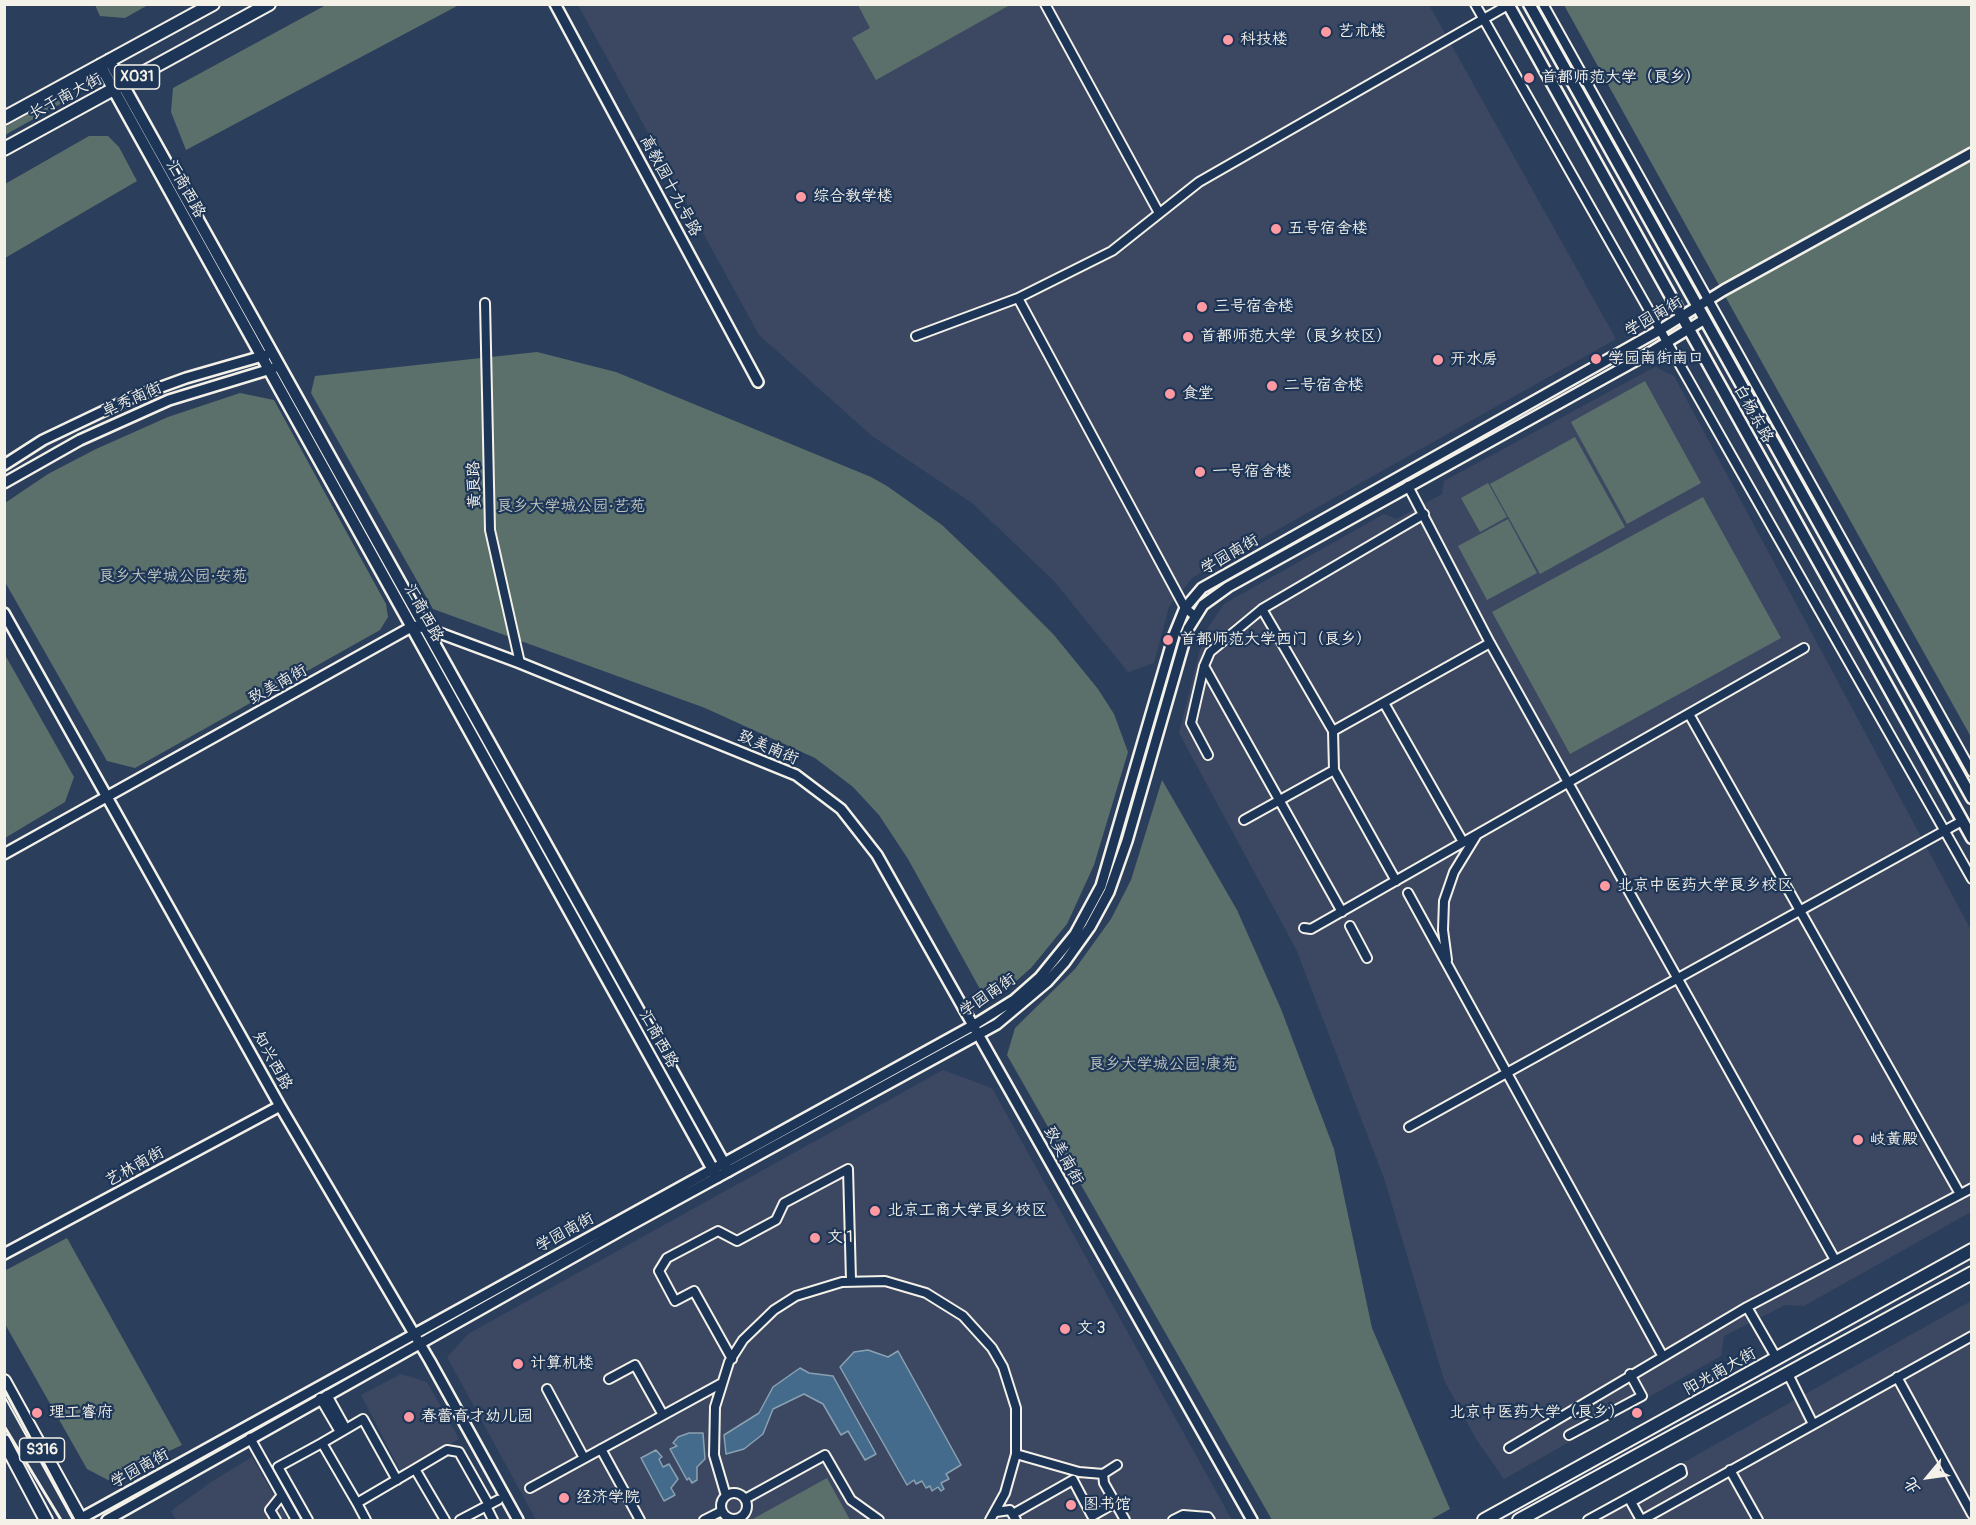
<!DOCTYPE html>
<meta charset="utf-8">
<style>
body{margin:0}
#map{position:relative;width:1976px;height:1525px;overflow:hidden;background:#2b3e5c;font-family:Pangolin,"LXGW WenKai TC",sans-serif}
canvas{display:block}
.frame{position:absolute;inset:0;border:6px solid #f4f1e8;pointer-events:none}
.north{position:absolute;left:1898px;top:1447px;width:60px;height:60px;-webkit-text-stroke:4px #1d3557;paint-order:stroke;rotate:241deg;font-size:16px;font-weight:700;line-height:24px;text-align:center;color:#f4f1e8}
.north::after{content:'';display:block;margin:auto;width:21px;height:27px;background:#f4f1e8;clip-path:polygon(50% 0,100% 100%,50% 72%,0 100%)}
</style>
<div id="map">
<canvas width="1976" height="1525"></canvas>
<div class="frame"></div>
<div class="north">北</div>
</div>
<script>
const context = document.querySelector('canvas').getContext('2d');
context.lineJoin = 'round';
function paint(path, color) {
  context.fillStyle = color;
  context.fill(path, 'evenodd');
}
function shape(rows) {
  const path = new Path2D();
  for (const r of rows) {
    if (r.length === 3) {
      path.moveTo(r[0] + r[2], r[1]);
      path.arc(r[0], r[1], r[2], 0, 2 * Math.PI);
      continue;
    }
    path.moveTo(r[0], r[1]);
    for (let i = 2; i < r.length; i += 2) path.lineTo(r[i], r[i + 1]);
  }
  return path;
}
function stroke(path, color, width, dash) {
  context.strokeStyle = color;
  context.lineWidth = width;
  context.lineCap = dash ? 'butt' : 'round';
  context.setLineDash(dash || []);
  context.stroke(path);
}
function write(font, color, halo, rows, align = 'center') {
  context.font = font + ' Pangolin,"LXGW WenKai TC",sans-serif';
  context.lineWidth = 4.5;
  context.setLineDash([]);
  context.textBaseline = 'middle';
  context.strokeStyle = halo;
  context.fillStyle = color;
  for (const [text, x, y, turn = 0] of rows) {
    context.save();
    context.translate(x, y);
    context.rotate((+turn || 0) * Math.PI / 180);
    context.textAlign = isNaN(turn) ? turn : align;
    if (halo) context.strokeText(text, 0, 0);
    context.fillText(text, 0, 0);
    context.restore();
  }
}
const built = shape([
 [578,5,1429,5,1616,339,1192,578,1169,607,1154,663,1128,672,1053,580,972,503,872,436,759,335],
 [1655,367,1674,376,1971,930,1971,1212,1804,1306,1785,1305,1724,1336,1721,1356,1504,1479,1476,1439,1444,1380,1384,1178,1296,949,1179,733,1204,634,1224,604,1384,514,1397,519,1442,494,1444,481],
 [943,1070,992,1088,1232,1520,536,1520,447,1357,468,1334],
 [1971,1301,1971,1520,1581,1520,1800,1397],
 [401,1374,427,1382,459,1439,401,1472,361,1395],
 [252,1457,288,1520,176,1520,171,1511,211,1482]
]);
const green = shape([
 [95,5,148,5,125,18,100,16],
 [326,5,459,5,186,150,171,112,173,88],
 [858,5,1010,5,876,80,852,38,870,28],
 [1564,5,1971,5,1971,737,1735,314],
 [59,97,62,103,5,135,5,127],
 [89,136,108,136,119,147,137,181,5,258,5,184],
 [537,352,616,372,871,477,887,486,942,525,988,569,1054,635,1098,689,1114,714,1128,752,1094,865,1067,924,1031,968,1006,990,995,997,980,989,908,859,879,815,853,787,815,758,705,708,433,609,311,393,315,376],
 [1645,381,1701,483,1627,524,1571,422],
 [240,393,274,400,386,604,388,617,380,630,135,768,107,761,5,582,5,503,48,474,96,449,168,417],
 [1575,437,1625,527,1540,574,1490,484],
 [1488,483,1507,517,1480,532,1461,498],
 [1703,497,1781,638,1570,754,1492,612],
 [1508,519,1537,573,1487,600,1458,546],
 [4,653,74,777,65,802,5,838],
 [1162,780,1237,910,1281,1009,1334,1149,1372,1328,1450,1509,1430,1520,1272,1520,1007,1055,1015,1028,1075,969,1111,919,1131,880],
 [67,1238,182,1445,108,1480,87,1469,5,1324,6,1270],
 [827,1478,850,1520,751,1520]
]);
const water = shape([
 [868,1350,888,1357,898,1351,961,1465,946,1474,949,1479,941,1483,944,1489,941,1491,938,1487,932,1491,930,1486,926,1488,922,1481,916,1484,914,1480,907,1485,840,1367,854,1352,868,1350],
 [800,1368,809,1373,833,1376,876,1454,865,1460,848,1431,841,1435,823,1404,804,1394,773,1409,763,1434,744,1449,726,1454,724,1435,759,1413,773,1387,800,1368],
 [689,1433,703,1433,705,1459,697,1467,697,1480,692,1483,689,1478,687,1480,670,1449,677,1446,673,1443,678,1437,689,1433],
 [656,1450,662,1457,659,1459,663,1467,669,1464,678,1479,671,1488,675,1495,664,1501,641,1458,656,1450]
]);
const minor = shape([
 [1045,4,1159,213],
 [1475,4,1972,879],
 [1543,4,1972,772],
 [485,303,490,530,520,663],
 [916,336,1018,298],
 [1408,486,1490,643,1835,1260],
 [1262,609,1333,731],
 [1195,616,1185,608,1018,298,1112,251,1199,182,1508,5],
 [1204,666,1342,912],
 [1384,703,1463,842],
 [1689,714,1960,1194],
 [1208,755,1191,723,1204,666,1210,652,1262,609,1424,514],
 [1244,820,1334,770],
 [1396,881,1334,770,1333,731,1490,643],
 [1408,893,1662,1355],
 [1350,926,1367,958],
 [1304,928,1311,929,1804,648],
 [1447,960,1443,930,1444,901,1454,872,1476,836],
 [1409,1127,1962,821],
 [1747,1307,1777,1359],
 [732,1359,694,1291,675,1301,659,1271,667,1258,718,1231,737,1241,776,1220,784,1203,848,1169,851,1280],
 [1787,1372,1813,1424],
 [1897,1377,1972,1514],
 [609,1379,635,1365,663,1415],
 [547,1389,584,1458],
 [327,1395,346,1429,363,1419,397,1480],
 [320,1398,340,1432],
 [346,1429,322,1443,357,1503],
 [1569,1435,1642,1396,1630,1374],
 [250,1438,296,1520],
 [1509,1448,1747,1307,1972,1188],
 [601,1449,640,1520],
 [1016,1454,1079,1472,1103,1474,1117,1465],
 [415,1469,447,1450,459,1452,489,1505],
 [1730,1470,1758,1520],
 [1103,1474,1104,1483,1125,1520],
 [530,1488,722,1383],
 [734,1506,13],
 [726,1496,714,1455,715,1407,729,1362,743,1340,774,1310,796,1296,842,1282,885,1281,926,1293,963,1316,992,1348,1003,1367,1016,1408,1016,1454,1005,1493,990,1520],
 [745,1499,825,1455,851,1500,879,1520],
 [486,1506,493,1520],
 [996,1512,1010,1510,1016,1520],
 [1013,1514,1073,1480,1092,1516,1115,1503],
 [276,1520,270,1510,282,1495],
 [308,1520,278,1467,322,1443],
 [366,1520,357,1503,415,1469,445,1520],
 [460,1520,498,1500],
 [704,1520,722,1511],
 [1173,1520,1183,1515,1208,1517,1210,1520],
 [1588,1520,1681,1469,1682,1473,1631,1502,1641,1520],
 [1642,1520,1972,1336]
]);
const tertiary = shape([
 [555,4,758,382],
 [4,465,43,440,131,398,186,378,266,355],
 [4,483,80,440,169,400,274,368],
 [4,613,280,1106,430,1361,518,1520],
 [4,854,413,626,426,628,520,663,796,775,841,809,877,855,1252,1520],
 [4,1254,280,1106],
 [78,1520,974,1025,1014,1000,1040,977,1075,934,1101,886,1174,635,1185,608,1202,588,1660,330,1724,290,1972,153],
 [107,1520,625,1228,997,1024,1047,982,1065,962,1090,927,1109,892,1127,841,1188,629,1203,605,1228,587,1646,355,1705,319]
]);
const secondary = shape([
 [1508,4,1972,838],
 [1529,4,1972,798],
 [109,60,728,1171],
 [100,65,717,1177]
]);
const primary = shape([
 [4,118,213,4],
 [4,149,269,4],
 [4,1381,81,1520],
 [4,1441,46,1520],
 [1484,1520,1972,1250],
 [1519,1520,1972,1273]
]);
const rail = shape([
 [4,1389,74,1520],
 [4,1426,61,1520]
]);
const markers = [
 [1326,32,6,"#ff9aa2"],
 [1228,40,6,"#ff9aa2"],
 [1529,78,6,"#ff9aa2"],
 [801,197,6,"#ff9aa2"],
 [1276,229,6,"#ff9aa2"],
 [1202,307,6,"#ff9aa2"],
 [1188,337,6,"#ff9aa2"],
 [1596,359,6,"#ff9aa2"],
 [1438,360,6,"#ff9aa2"],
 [1272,386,6,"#ff9aa2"],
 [1170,394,6,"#ff9aa2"],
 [1200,472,6,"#ff9aa2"],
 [1168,640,6,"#ff9aa2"],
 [1605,886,6,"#ff9aa2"],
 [1858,1140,6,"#ff9aa2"],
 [875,1211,6,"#ff9aa2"],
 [815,1238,6,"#ff9aa2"],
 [1065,1329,6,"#ff9aa2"],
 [518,1364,6,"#ff9aa2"],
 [37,1413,6,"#ff9aa2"],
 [1637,1413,6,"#ff9aa2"],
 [409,1417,6,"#ff9aa2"],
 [564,1498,6,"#ff9aa2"],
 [1071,1505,6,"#ff9aa2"]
];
const shields = [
 [137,77,45],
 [42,1450,45]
];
const shieldNames = [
 ["X031",137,77],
 ["S316",42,1450]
];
const poiNames = [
 ["艺术楼",1338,32],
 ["科技楼",1240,40],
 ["首都师范大学（良乡）",1541,78],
 ["综合教学楼",813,197],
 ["五号宿舍楼",1288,229],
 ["三号宿舍楼",1214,307],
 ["首都师范大学（良乡校区）",1200,337],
 ["学园南街南口",1608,359],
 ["开水房",1450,360],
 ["二号宿舍楼",1284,386],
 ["食堂",1182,394],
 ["一号宿舍楼",1212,472],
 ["首都师范大学西门（良乡）",1180,640],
 ["北京中医药大学良乡校区",1617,886],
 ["岐黄殿",1870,1140],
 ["北京工商大学良乡校区",887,1211],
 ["文 1",827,1238],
 ["文 3",1077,1329],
 ["计算机楼",530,1364],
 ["理工睿府",49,1413],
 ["北京中医药大学（良乡）",1625,1413,"right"],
 ["春蕾育才幼儿园",421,1417],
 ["经济学院",576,1498],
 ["图书馆",1083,1505]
];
const streetNames = [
 ["长于南大街",66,97,-28],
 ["高教园十九号路",670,186,62],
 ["汇商西路",185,189,61],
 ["学园南街",1654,317,-30],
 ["卓秀南街",132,400,-24],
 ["白杨东路",1753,414,61],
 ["黄良路",475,485,-92],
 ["学园南街",1230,555,-30],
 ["汇商西路",423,613,61],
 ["致美南街",278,685,-29],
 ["致美南街",768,748,23],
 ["学园南街",988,996,-34],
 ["汇商西路",658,1039,61],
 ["知兴西路",272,1061,61],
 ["致美南街",1063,1156,61],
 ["艺林南街",135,1167,-29],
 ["学园南街",565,1233,-29],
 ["阳光南大街",1720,1372,-29],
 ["学园南街",140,1469,-29]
];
const parkNames = [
 ["良乡大学城公园·艺苑",571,507],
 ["良乡大学城公园·安苑",173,577],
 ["良乡大学城公园·康苑",1163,1065]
];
paint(built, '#3c4862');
paint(green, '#5c706b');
paint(water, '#446b8c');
stroke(water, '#8aa1b1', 1.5);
stroke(minor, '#f4f1e8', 12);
stroke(tertiary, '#f4f1e8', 14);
stroke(secondary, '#f4f1e8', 15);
stroke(primary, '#f4f1e8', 16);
stroke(minor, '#1d3557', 8);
stroke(tertiary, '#1d3557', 9);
stroke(secondary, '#1d3557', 10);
stroke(primary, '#1d3557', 12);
stroke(rail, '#f4f1e8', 3);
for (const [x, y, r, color] of markers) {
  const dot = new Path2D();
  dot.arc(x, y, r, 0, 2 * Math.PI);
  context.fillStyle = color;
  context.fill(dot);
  stroke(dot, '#1d3557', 2);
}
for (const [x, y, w] of shields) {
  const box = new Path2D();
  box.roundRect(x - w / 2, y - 12, w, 24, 4.5);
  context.fillStyle = '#1d3557';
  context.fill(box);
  stroke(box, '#f4f1e8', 1.5);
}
write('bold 15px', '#f4f1e8', null, shieldNames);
write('16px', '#f4f1e8', '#1d3557', poiNames, 'left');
write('16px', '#f4f1e8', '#1d3557', streetNames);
write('16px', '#bfc4bc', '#1d3557', parkNames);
</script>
